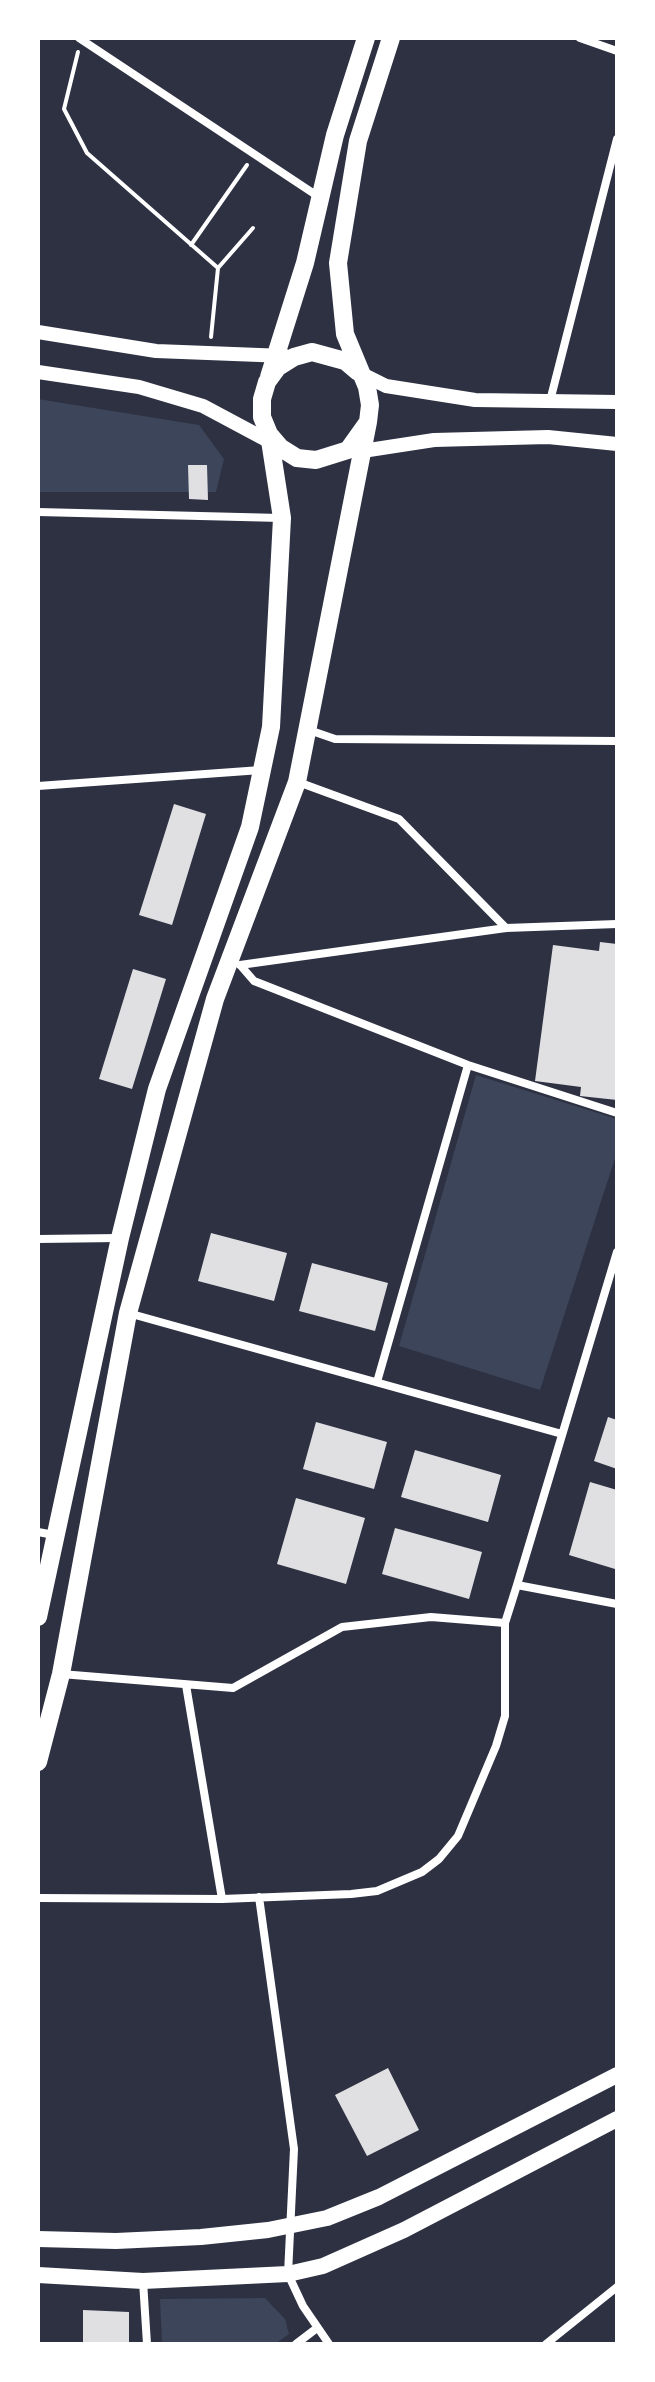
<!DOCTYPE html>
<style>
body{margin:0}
#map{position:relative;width:655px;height:2382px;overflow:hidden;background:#2d3142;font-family:"Roboto Condensed",sans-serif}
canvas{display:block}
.frame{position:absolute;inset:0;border:40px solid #fff;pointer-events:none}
</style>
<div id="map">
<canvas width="655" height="2382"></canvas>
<div class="frame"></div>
</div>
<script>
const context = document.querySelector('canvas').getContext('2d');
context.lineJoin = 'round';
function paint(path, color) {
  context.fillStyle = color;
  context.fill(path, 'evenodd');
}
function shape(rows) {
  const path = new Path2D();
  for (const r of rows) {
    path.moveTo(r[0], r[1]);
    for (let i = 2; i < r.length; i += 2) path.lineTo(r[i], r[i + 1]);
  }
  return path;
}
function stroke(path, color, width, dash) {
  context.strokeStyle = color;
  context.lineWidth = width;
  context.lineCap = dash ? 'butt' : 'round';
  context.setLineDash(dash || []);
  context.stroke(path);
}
const green = shape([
 [38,399,199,425,224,459,216,492,38,492],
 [476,1075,617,1119,617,1152,540,1390,399,1346],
 [265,2298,285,2319,289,2334,275,2344,162,2344,160,2299]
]);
const building = shape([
 [188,465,207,465,208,500,189,499],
 [174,804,206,814,172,925,139,915],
 [600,942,617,944,617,1100,580,1096,581,1087,535,1081,553,945,599,951],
 [133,969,166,979,132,1089,99,1079],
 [211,1233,287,1253,274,1301,198,1281],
 [312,1263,388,1283,375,1331,299,1311],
 [608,1417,617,1420,617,1469,594,1461],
 [316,1422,387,1442,374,1489,303,1469],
 [415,1450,501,1475,488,1522,401,1497],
 [590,1482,617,1490,615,1569,569,1555],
 [296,1498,365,1518,346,1584,277,1564],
 [395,1528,482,1552,469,1599,382,1574],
 [388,2068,419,2130,367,2156,335,2095],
 [83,2310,129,2312,129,2344,83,2344]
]);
const path = shape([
 [78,52,64,109,87,153,218,268,211,337],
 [191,245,247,165],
 [218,268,253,228]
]);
const minor = shape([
 [79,38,319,197],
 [580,38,617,51],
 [550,401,617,139],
 [38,512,281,518],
 [309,730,335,739,617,741],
 [298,782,399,819,506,928],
 [38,786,261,770],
 [240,965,506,928,617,924],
 [241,966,254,981,468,1065,617,1113],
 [38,1239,119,1238],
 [128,1313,562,1434],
 [377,1382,468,1065],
 [38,1532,54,1535],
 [517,1585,617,1252],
 [61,1674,233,1688,342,1627,431,1617,505,1623],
 [186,1685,222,1899],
 [259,1897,294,2149,288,2274,303,2306,329,2344],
 [38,1898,222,1899,351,1894,377,1891,422,1872,439,1859,458,1836,496,1746,505,1716,505,1623,517,1585,617,1604],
 [143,2281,147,2344],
 [296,2344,317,2328],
 [546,2344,617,2287]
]);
const tertiary = shape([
 [38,332,156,351,285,356],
 [38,372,139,387,203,406,276,445],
 [358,372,386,386,475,400,617,402],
 [356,452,434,440,548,437,617,444]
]);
const secondary = shape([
 [38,2239,116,2241,201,2237,268,2230,327,2218,379,2197,617,2075],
 [38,2275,143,2281,288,2274,323,2266,404,2230,617,2119]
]);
const primary = shape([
 [358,372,345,361,312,352,294,357,278,367,267,382,262,399,262,417,269,434,281,448,297,458,316,460,348,450,368,422,370,405,367,387,345,334,338,263,358,141,391,38],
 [269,377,305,263,335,135,366,38],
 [38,1617,120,1238,157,1089,250,827,271,727,282,518,269,434],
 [38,1762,61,1674,128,1313,215,999,297,782,368,422]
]);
paint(green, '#3c4559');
paint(building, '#e0e0e3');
stroke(path, '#fff', 4);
stroke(minor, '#fff', 8);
stroke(tertiary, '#fff', 14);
stroke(secondary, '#fff', 16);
stroke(primary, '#fff', 18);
</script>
